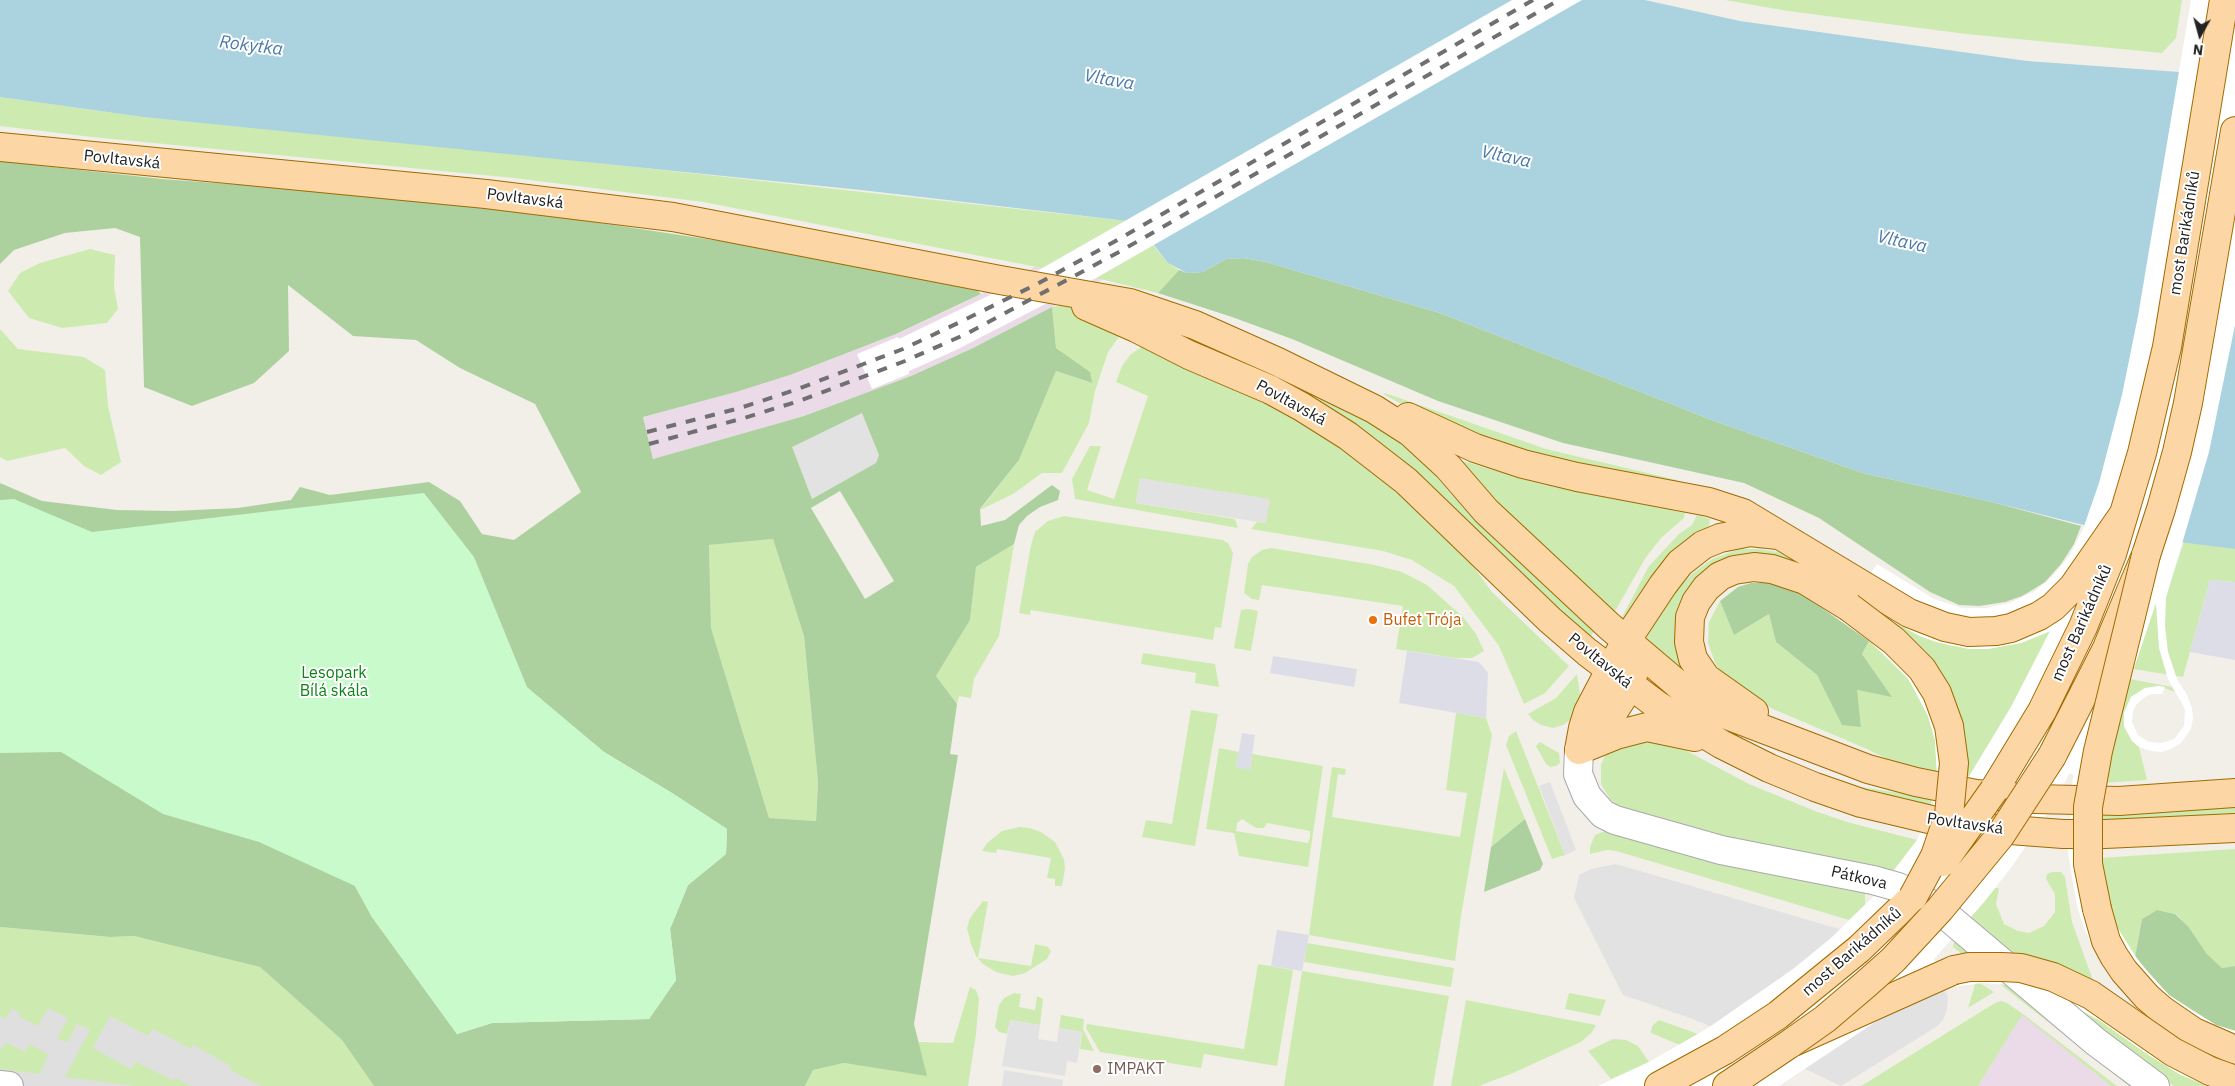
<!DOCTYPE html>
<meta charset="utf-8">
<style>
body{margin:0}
#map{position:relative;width:2235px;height:1086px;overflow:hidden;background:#f2efe9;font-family:"IBM Plex Sans",sans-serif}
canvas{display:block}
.north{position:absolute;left:2175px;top:10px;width:50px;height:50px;-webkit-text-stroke:4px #fff;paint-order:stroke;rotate:187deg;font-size:14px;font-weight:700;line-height:20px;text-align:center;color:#222}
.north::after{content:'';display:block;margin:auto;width:18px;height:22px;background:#222;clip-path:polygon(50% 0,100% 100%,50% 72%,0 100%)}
</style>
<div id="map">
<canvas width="2235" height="1086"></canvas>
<div class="north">N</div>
</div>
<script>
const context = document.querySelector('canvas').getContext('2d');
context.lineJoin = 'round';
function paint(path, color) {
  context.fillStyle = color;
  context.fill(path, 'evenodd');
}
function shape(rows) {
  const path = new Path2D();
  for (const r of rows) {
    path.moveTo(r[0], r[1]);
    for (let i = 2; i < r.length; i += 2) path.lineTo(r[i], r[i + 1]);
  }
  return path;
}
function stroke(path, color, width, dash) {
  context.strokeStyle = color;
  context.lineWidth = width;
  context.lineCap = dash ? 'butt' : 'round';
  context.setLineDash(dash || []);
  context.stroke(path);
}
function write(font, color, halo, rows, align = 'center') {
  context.font = font + ' "IBM Plex Sans",sans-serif';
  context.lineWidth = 4;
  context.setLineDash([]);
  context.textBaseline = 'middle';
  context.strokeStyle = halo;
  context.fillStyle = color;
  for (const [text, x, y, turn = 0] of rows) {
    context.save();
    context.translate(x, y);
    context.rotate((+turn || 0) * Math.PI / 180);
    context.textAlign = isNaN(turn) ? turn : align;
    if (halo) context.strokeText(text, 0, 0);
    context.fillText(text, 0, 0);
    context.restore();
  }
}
const residential = shape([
 [0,927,374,1086,0,1086]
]);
const industrial = shape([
 [1377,73,1127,266,1052,307,973,348,911,376,804,416,653,459,643,417,736,392,790,375,896,334,951,309,1029,270],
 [2022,1014,2111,1086,1978,1086]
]);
const grass = shape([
 [1725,0,2182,0,2176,38,2162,53,1966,34,1788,11],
 [0,97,143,117,415,143,1127,221,1042,268,703,202,514,178,92,137,0,126],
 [1153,245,1168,263,1179,270,1158,293,1096,278],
 [90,249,115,255,114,287,118,309,107,323,62,328,29,318,8,291,20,273,40,263],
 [1063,305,1072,306,1122,333,1108,352,1095,391,1089,423,1062,473,1042,473,1013,494,980,510,1019,460,1056,371,1091,383,1089,372,1056,348,1052,307],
 [0,329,18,349,84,357,105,370,108,406,121,462,101,475,84,466,65,448,7,461,0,457],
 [1144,345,1180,367,1222,382,1270,403,1363,462,1457,544,1492,592,1569,666,1545,693,1524,704,1499,646,1454,586,1412,560,1383,551,1251,529,1257,522,1266,523,1140,478,1136,503,1235,519,1238,528,1075,499,1072,479,1090,446,1101,446,1087,490,1114,499,1148,396,1116,382,1122,366,1130,355],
 [1219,348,1396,430,1452,495,1596,630,1588,639,1550,605,1218,353],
 [1385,393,1546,449,1677,480,1681,484,1540,459,1425,417,1383,394],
 [1460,460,1537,483,1685,513,1684,518,1662,537,1646,557,1614,613,1486,493],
 [1697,515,1710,519,1709,526,1688,538,1672,552,1625,619,1621,619,1649,566,1679,534,1692,525],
 [1064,516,1223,540,1228,543,1233,553,1221,628,1215,627,1213,640,1031,610,1030,615,1019,613,1031,545,1035,532,1048,521],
 [773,539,804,636,818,782,816,821,769,818,711,628,709,545],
 [2184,542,2235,549,2235,582,2210,580,2183,677,2133,669,2154,607,2170,583],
 [1014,544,999,636,974,679,971,698,959,696,957,704,936,676,970,620,976,567],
 [1271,548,1375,565,1402,572,1427,585,1463,617,1476,634,1484,651,1472,658,1455,658,1396,649,1403,606,1262,585,1259,600,1252,599,1244,593,1248,564,1252,557,1262,550],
 [1739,549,1760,549,1784,553,1810,567,1698,578,1685,593,1677,612,1675,639,1680,664,1679,667,1676,666,1647,640,1647,636,1676,591,1693,573,1712,559],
 [1720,601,1734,635,1769,614,1776,642,1817,675,1842,724,1861,726,1856,690,1891,696,1862,654,1869,641,1907,678,1920,697,1928,716,1935,740,1937,776,1893,762,1867,749,1773,709,1754,698,1725,676,1716,665,1708,643,1709,622],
 [1248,609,1258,611,1251,651,1234,648,1241,610],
 [1879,614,1920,636,1951,646,2021,643,2051,631,2011,707,1966,781],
 [1143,653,1215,664,1219,687,1195,683,1196,673,1141,664],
 [1577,674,1581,701,1574,717,1563,725,1553,728,1541,725,1533,720,1528,714,1556,698],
 [2130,679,2172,687,2175,692,2159,686,2145,688,2131,697,2124,713,2124,726,2132,741,2139,747,2147,780,2103,783],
 [1191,710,1218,714,1195,846,1142,837,1146,820,1172,824],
 [1456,713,1486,718,1492,735,1461,916,1455,961,1309,935,1332,767,1346,769,1345,775,1338,774,1332,817,1460,837,1467,793,1446,790],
 [1516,731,1565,855,1552,859,1506,745,1509,736],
 [1639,737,1670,742,1749,784,1815,811,1847,822,1917,840,1891,875,1725,843,1623,810,1610,799,1601,784,1601,765,1605,755,1613,747],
 [1540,742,1559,753,1560,763,1556,766,1550,767,1546,764,1536,746],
 [1219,748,1239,752,1236,767,1250,769,1252,754,1323,766,1308,867,1239,856,1234,833,1206,829],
 [1242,819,1256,828,1264,828,1267,823,1310,831,1310,837,1308,843,1236,831,1237,823],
 [1504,768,1525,819,1491,847],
 [1854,786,1932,798,1930,809,1854,789],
 [2235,805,2235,816,2101,825,2101,812],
 [1019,827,1030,828,1041,832,1055,842,1064,859,1065,869,1062,886,1055,886,1055,879,1047,878,1051,858,997,849,996,853,982,851,987,843,1002,831],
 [1608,830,1865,891,1865,905,1849,920,1616,851,1607,850,1590,854,1590,847,1595,835],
 [2235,849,2235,966,2222,968,2207,954,2188,926,2176,914,2157,910,2142,919,2135,957,2117,927,2108,904,2100,858],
 [2051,872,2061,872,2065,877,2072,922,2094,983,2007,954,1967,921,1995,888,1999,888,1996,904,2004,924,2018,931,2029,933,2044,926,2055,912,2055,894,2046,879,2047,874],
 [983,901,988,902,978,958,1031,966,1035,944,1048,947,1051,951,1047,959,1025,973,1013,976,996,972,983,964,976,956,971,944,967,928,970,918],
 [0,927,110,937,134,936,260,967,342,1040,374,1086,261,1086,230,1070,231,1066,193,1045,191,1049,153,1029,148,1036,110,1016,93,1048,131,1069,136,1062,174,1081,176,1078,192,1086,135,1086,65,1077,90,1030,77,1024,68,1042,57,1039,68,1018,48,1008,38,1026,18,1016,20,1013,12,1008,5,1019,0,1016],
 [1955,939,2137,1086,2129,1086,1953,947],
 [1307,943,1454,968,1451,987,1304,962],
 [1258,964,1293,970,1277,1066,1204,1054,1201,1068,1100,1052,1086,1028,1087,1024,1244,1049],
 [1302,971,1449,996,1433,1086,1284,1086],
 [1976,981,1994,992,1968,1008],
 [970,987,976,990,979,999,976,1034,968,1086,805,1086,813,1070,844,1063,926,1075,918,1042,953,1043],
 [1014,993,1021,994,1019,1007,1035,1010,1037,996,1043,999,1040,1025,1010,1020,1007,1034,999,1032,995,1027,999,1005,1004,998],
 [1569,993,1606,1000,1600,1016,1565,1009],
 [1466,1000,1596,1025,1592,1032,1581,1042,1513,1073,1479,1086,1451,1086],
 [2001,1001,2007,1003,2023,1014,2117,1086,2111,1086,2022,1015,1978,1086,1861,1086,1995,1003],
 [2067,1003,2099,1020,2147,1054,2181,1075,2208,1086,2174,1086,2155,1074],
 [1061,1015,1084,1019,1083,1029,1094,1051,1080,1049,1082,1032,1059,1028],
 [1659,1020,1698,1034,1680,1045,1651,1033,1652,1026],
 [1613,1039,1626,1040,1638,1046,1649,1062,1611,1079,1588,1051],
 [6,1042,25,1052,29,1044,48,1054,40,1074,0,1069,0,1048,2,1049]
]);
const forest = shape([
 [0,161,162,179,455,201,746,245,971,284,981,294,896,334,790,375,736,392,643,417,653,459,804,416,911,376,973,348,1052,307,1056,348,1090,372,1092,383,1056,371,1019,460,980,509,981,526,1005,520,1052,485,1060,491,1058,500,1040,507,1027,516,1019,525,1014,544,976,567,970,620,936,676,957,704,950,754,958,755,914,1024,927,1076,844,1063,813,1070,805,1086,374,1086,342,1040,260,967,134,936,110,937,0,927,0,483,42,501,117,510,173,511,238,508,291,500,300,487,330,495,429,482,460,501,482,534,514,540,581,492,535,404,460,368,416,340,353,336,288,285,289,351,254,383,192,406,144,387,140,237,115,228,65,233,14,250,0,264],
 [840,491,894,581,865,599,811,508],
 [773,539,804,636,818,782,816,821,769,818,711,628,709,545],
 [560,716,604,752,672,793,727,829,726,854,688,885,670,929,676,980,649,1019,492,1023,457,1034,372,917,355,886],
 [1244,258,1266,262,1440,313,1717,422,1863,473,1992,502,2081,526,2074,544,2061,564,2045,582,2034,589,2022,596,2005,602,1979,606,1959,605,1930,592,1819,518,1744,483,1563,443,1438,401,1292,339,1232,317,1158,293,1179,270,1187,273,1203,272,1226,259],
 [1751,583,1768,583,1786,587,1803,595,1869,641,1862,654,1892,697,1857,690,1861,727,1842,725,1817,675,1776,642,1769,614,1734,635,1720,601,1738,587],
 [1525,819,1543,864,1540,870,1484,892,1491,847],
 [2157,910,2175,914,2188,926,2207,954,2222,968,2235,966,2235,1031,2216,1025,2169,995,2135,957,2142,919]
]);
const park = shape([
 [424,493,474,557,527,687,604,752,672,793,727,829,726,854,688,885,670,929,676,980,649,1019,492,1023,457,1034,372,917,355,886,259,842,163,814,61,752,0,753,0,500,14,499,92,532]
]);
const parking = shape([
 [862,413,879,455,876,463,812,499,792,447],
 [1140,478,1270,499,1266,523,1136,503],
 [1550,782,1576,850,1565,855,1539,786],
 [1616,864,1925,954,1948,997,1947,1009,1943,1020,1936,1027,1841,1086,1742,1039,1690,1018,1623,995,1574,898,1579,875,1591,869],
 [1010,1020,1040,1025,1038,1039,1057,1042,1059,1028,1082,1032,1077,1063,1067,1061,1065,1076,1002,1066],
 [1004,1070,1063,1080,1062,1086,1002,1086]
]);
const plaza = shape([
 [2210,580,2235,582,2235,660,2190,652],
 [1407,651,1479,662,1488,673,1486,718,1399,703],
 [1273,656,1357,669,1354,687,1270,673],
 [1242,733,1255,735,1250,770,1236,767],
 [1277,930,1309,935,1302,971,1271,966]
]);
const water = shape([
 [0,0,1645,0,1740,21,2027,61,2235,76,2235,549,2123,535,1992,502,1863,473,1717,422,1440,313,1266,262,1244,258,1226,259,1203,272,1187,273,1168,263,1136,222,861,190,143,117,0,97]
]);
const pier = shape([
 [1512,0,1582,0,1096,278,954,351,909,371,909,374,872,389,857,354,898,337,899,339,1025,278],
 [2191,0,2235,0,2235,325,2209,452,2166,598,2165,626,2168,652,2177,679,2187,695,2192,708,2193,718,2191,729,2181,743,2171,749,2162,752,2151,751,2139,747,2132,741,2124,726,2124,713,2131,697,2145,688,2159,686,2165,687,2162,694,2151,694,2145,697,2136,705,2133,711,2132,722,2138,735,2149,742,2162,743,2174,739,2184,726,2185,709,2168,679,2159,648,2156,603,2128,686,2112,746,2100,820,2100,862,2108,904,2117,927,2136,957,2149,974,2169,995,2191,1010,2216,1025,2235,1031,2235,1086,2208,1086,2181,1075,2147,1054,2099,1020,2067,1003,2011,985,1982,983,1953,987,1924,996,1895,1009,1779,1086,1598,1086,1649,1062,1708,1028,1793,969,1831,938,1874,896,1917,840,1933,805,1937,776,1935,740,1928,716,1908,678,1891,660,1869,641,1840,620,1877,564,1934,599,1962,608,1986,608,2010,603,2035,591,2051,578,2070,555,2083,529,2099,483,2122,395,2138,316],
 [1883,616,1920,636,1936,642,1969,649,1988,649,2021,643,2050,631,2011,707,1967,780],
 [2070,773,2073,775,2068,852,2077,906,2085,931,2104,968,2139,1011,2108,991,1949,958,1935,961,1934,959,1985,901,2010,869,2040,826]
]);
const minor = shape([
 [1579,750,1578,774,1587,796,1603,814,1615,820,1721,850,1873,880,1898,887,1921,898,1942,912,2096,1042,2155,1086],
 [0,1085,9,1086]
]);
const major = shape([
 [0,147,486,194,673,217,1000,280,1130,303,1195,325,1278,362,1374,409,1410,432,1448,467,1486,511,1609,626,1687,692,1724,714,1868,769,1916,782,1976,794,2035,799,2119,801,2235,793],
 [1086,306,1136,328,1189,355,1271,390,1302,407,1348,436,1406,481,1550,620,1587,652,1657,705,1721,744,1769,768,1815,787,1861,803,1949,824,1984,828,2063,834,2105,834,2235,828],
 [1408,417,1475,448,1523,464,1577,477,1709,502,1743,513,1909,613,1945,627,1969,632,1996,631,2011,628,2039,616,2053,607,2073,587,2123,515],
 [1754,712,1706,678,1693,659,1689,642,1690,617,1696,602,1706,588,1720,576,1734,570,1754,567,1772,569,1805,580,1849,607],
 [1586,743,1605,725,1630,686,1635,668],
 [1579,750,1583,728,1588,712,1610,670,1626,641,1663,585,1680,563,1703,545,1720,538,1750,532,1778,535],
 [1579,750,1616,735,1647,727,1695,737],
 [2052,756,2107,648,2146,555,2161,509,2177,452,2188,403,2235,131],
 [1994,790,2042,711,2083,627,2112,554,2142,453,2167,347,2224,0],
 [2097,909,2106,941,2114,956,2124,971,2147,997,2162,1010,2194,1032,2235,1050],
 [1659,1086,1725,1050,1778,1015,1859,949,1913,897],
 [1727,1086,1791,1043,1954,970]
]);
const rail = shape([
 [647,432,740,408,795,390,903,349,958,323,1037,284,1112,243,1533,0],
 [649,444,744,418,799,401,905,361,966,334,1119,252,1559,0]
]);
const majorBridge = shape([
 [1849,607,1894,641,1922,669,1937,693,1949,726,1954,763,1949,815,1935,856,1913,897],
 [1943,862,1994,790],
 [2097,909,2088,864,2088,807,2098,751,2146,555],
 [1954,970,1969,967,2002,967,2021,968,2053,977,2091,995,2173,1052,2210,1071,2235,1080],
 [1791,1043,1825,1019,1866,984,1893,960,1940,909,2000,836,2052,756]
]);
const markers = [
 [1373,620,5,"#e8710a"],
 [1097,1069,5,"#8d6e63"]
];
const streetNames = [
 ["Povltavská",122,160,6],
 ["Povltavská",525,199,7],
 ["most Barikádníků",2185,233,-81],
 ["Povltavská",1291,403,29],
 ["most Barikádníků",2082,623,-66],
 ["Povltavská",1600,661,39],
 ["Povltavská",1965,824,8],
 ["Pátkova",1859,878,13],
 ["most Barikádníků",1852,952,-41]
];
const foodNames = [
 ["Bufet Trója",1383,620]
];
const parkNames = [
 ["Lesopark",334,673],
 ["Bílá skála",334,691]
];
const educationNames = [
 ["IMPAKT",1107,1069]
];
const waterNames = [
 ["Rokytka",251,46,7],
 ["Vltava",1109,80,10],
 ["Vltava",1506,157,12],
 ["Vltava",1902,242,12]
];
paint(residential, '#e0dfdf');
paint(industrial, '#ebdbe8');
paint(grass, '#cdebb0');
paint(forest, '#add19e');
paint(park, '#c8facc');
paint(parking, '#e2e2e2');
paint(plaza, '#dddde8');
paint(water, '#aad3df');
paint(pier, '#fff');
stroke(minor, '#a9a9a9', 30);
stroke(major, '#a06b00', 30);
stroke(minor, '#fff', 28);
stroke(major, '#fcd6a4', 28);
stroke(rail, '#707070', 4, [10, 10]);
stroke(majorBridge, '#a06b00', 30, []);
stroke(majorBridge, '#fcd6a4', 28);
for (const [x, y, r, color] of markers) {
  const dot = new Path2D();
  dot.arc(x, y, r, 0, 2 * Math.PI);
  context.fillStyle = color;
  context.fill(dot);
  stroke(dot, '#fff', 2);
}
write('16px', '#222', '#fff', streetNames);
write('16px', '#c56008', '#fff', foodNames, 'left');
write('16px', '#0c8416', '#fff', parkNames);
write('16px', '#785e54', '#fff', educationNames, 'left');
write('italic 18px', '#4a7aab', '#fff', waterNames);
</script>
